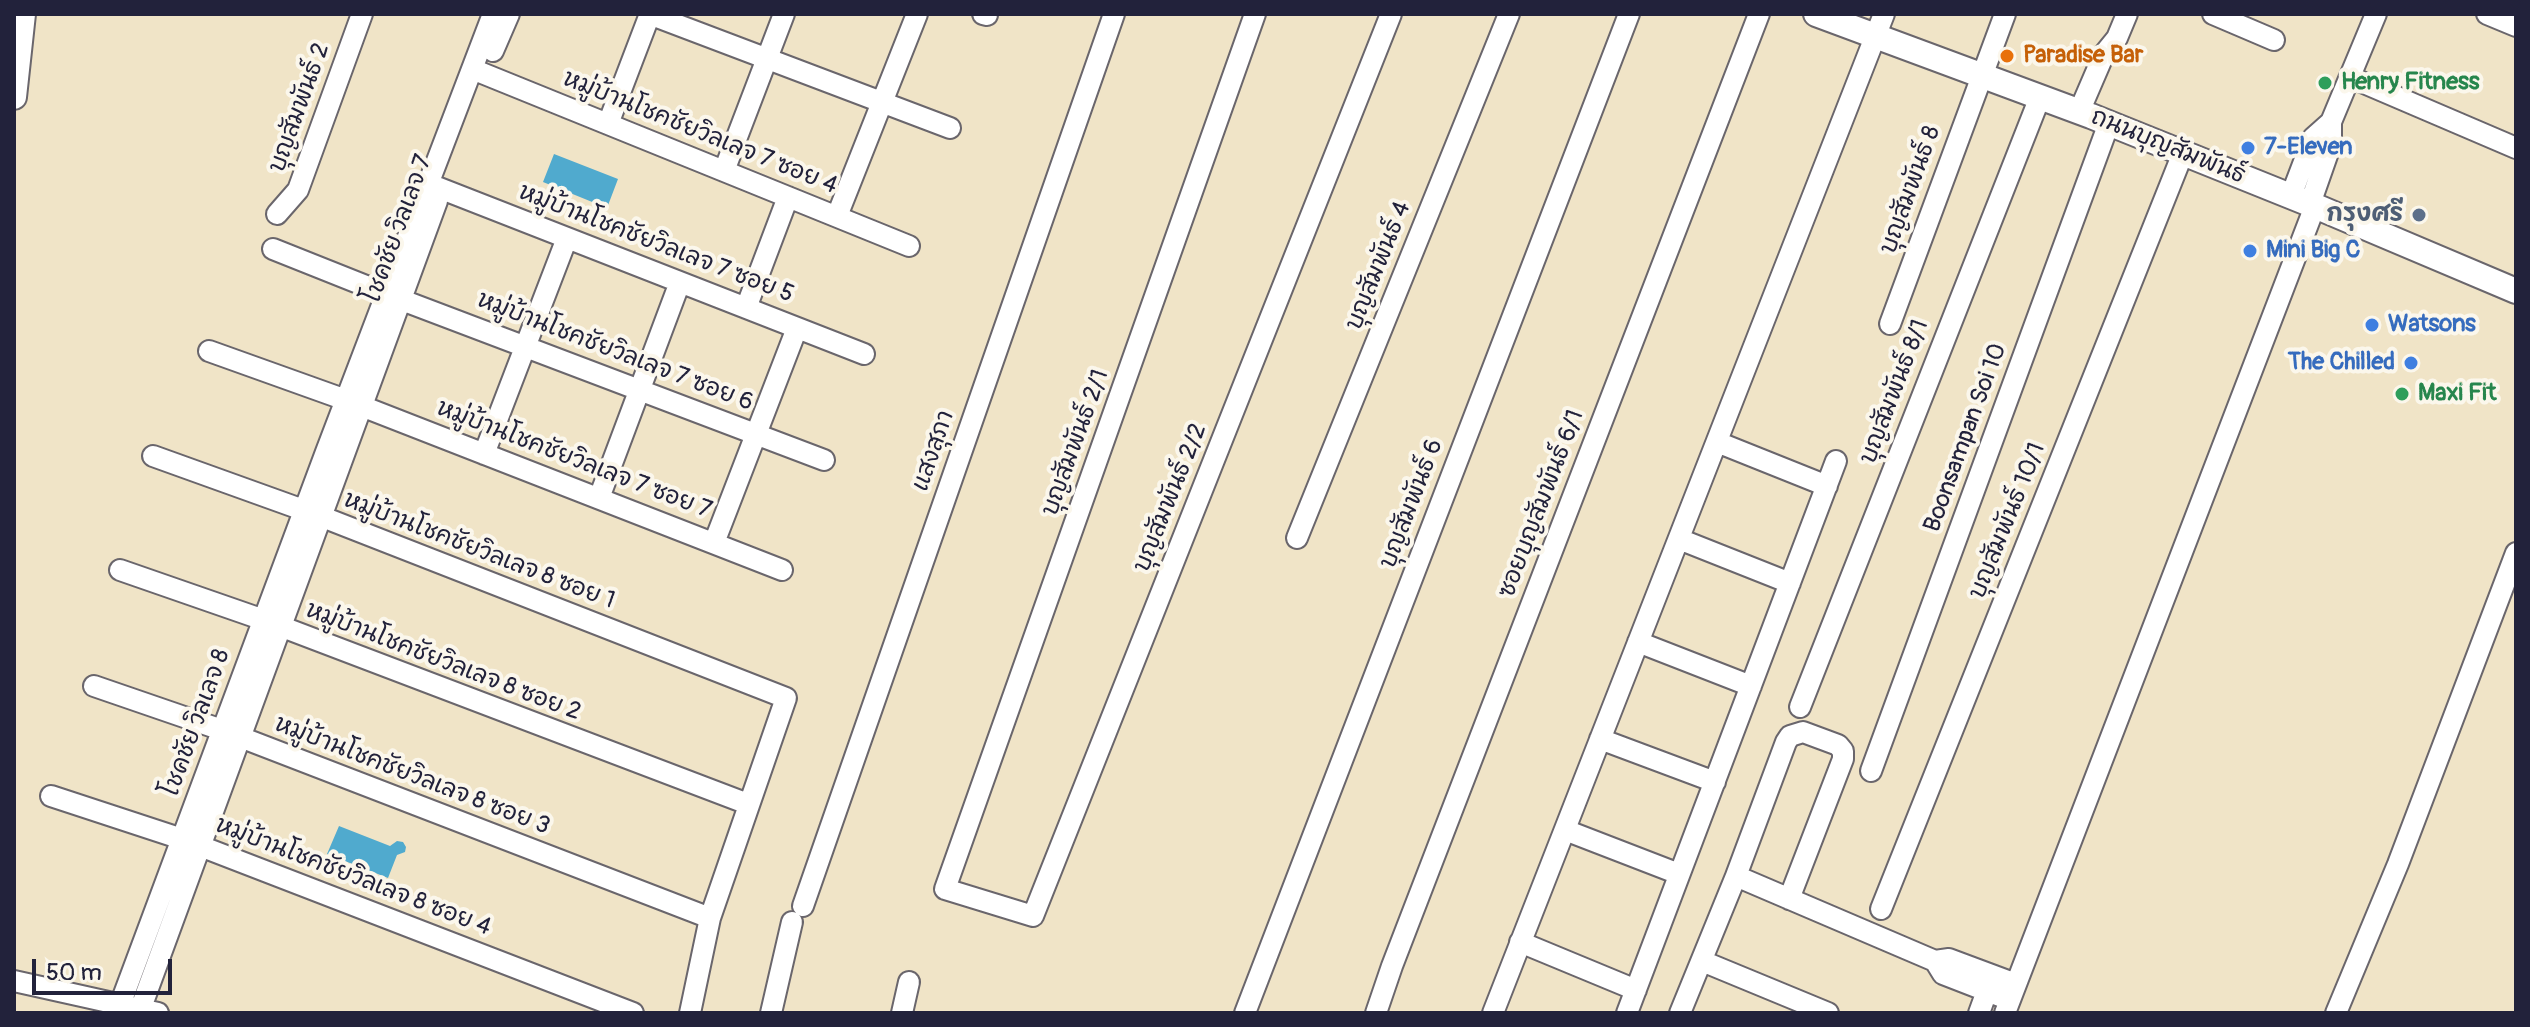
<!DOCTYPE html>
<meta charset="utf-8">
<style>
body{margin:0}
#map{position:relative;width:2530px;height:1027px;overflow:hidden;background:#f0e4c7;font-family:Pangolin,sans-serif}
canvas{display:block}
.frame{position:absolute;inset:0;border:16px solid #22223b;pointer-events:none}
.scale{position:absolute;left:32px;top:959px;width:140px;height:36px;box-sizing:border-box;border:4px solid #22223b;border-top:0;padding-left:10px;font-size:24px;line-height:28px;white-space:nowrap;color:#22223b;-webkit-text-stroke:6px #fbf7ec;paint-order:stroke}
</style>
<div id="map">
<canvas width="2530" height="1027"></canvas>
<div class="frame"></div>
<div class="scale">50 m</div>
</div>
<script>
const context = document.querySelector('canvas').getContext('2d');
context.lineJoin = 'round';
function paint(path, color) {
  context.fillStyle = color;
  context.fill(path, 'evenodd');
}
function shape(rows) {
  const path = new Path2D();
  for (const r of rows) {
    path.moveTo(r[0], r[1]);
    for (let i = 2; i < r.length; i += 2) path.lineTo(r[i], r[i + 1]);
  }
  return path;
}
function stroke(path, color, width, dash) {
  context.strokeStyle = color;
  context.lineWidth = width;
  context.lineCap = dash ? 'butt' : 'round';
  context.setLineDash(dash || []);
  context.stroke(path);
}
function write(font, color, halo, rows, align = 'center') {
  context.font = font + ' Pangolin,"Playpen Sans Thai",sans-serif';
  context.lineWidth = 8;
  context.setLineDash([]);
  context.textBaseline = 'middle';
  context.strokeStyle = halo;
  context.fillStyle = color;
  for (const [text, x, y, turn = 0] of rows) {
    context.save();
    context.translate(x, y);
    context.rotate((+turn || 0) * Math.PI / 180);
    context.textAlign = isNaN(turn) ? turn : align;
    if (halo) context.strokeText(text, 0, 0);
    context.fillText(text, 0, 0);
    context.restore();
  }
}
const water = shape([
 [554,154,618,179,607,208,543,182],
 [339,826,390,846,397,841,403,842,406,847,405,852,397,855,388,878,327,854]
]);
const minor = shape([
 [649,14,950,128],
 [983,14,987,15],
 [1255,14,945,889,1033,916,1391,14],
 [2213,14,2274,40],
 [2487,14,2516,26],
 [493,51,509,14],
 [472,69,909,246],
 [2350,77,2516,148],
 [2079,112,2104,54,2117,38,2127,14],
 [608,124,650,14],
 [724,171,784,14],
 [429,184,864,354],
 [2291,196,2313,138,2331,122],
 [2310,204,2331,144,2331,122,2376,14],
 [277,214,298,190,362,14],
 [837,216,917,14],
 [273,249,386,294,824,460],
 [746,308,788,197],
 [1890,324,2005,14],
 [209,351,346,400,782,570],
 [1717,442,1827,486],
 [484,454,567,238],
 [153,456,320,516,786,698,710,918,690,1013],
 [599,498,680,282],
 [1297,538,1509,14],
 [1679,539,1790,583],
 [714,543,797,328],
 [120,570,264,620,748,804],
 [1638,642,1751,686],
 [94,686,222,730,710,918],
 [1800,707,2040,97],
 [1600,739,1715,782],
 [1871,771,2109,123],
 [51,796,182,839,633,1013],
 [1565,830,1679,874],
 [1736,876,1786,742,1790,736,1803,732,1838,745,1843,751,1843,759,1789,899],
 [803,906,1114,14],
 [1881,909,2183,153],
 [1520,942,1636,990],
 [1702,961,1828,1013],
 [1935,961,1943,974,2010,1000],
 [14,981,158,1013],
 [117,1013,326,452,493,14],
 [139,1013,437,201],
 [771,1013,792,922],
 [902,1013,909,982],
 [1245,1013,1629,14],
 [1376,1013,1392,966,1759,14],
 [1493,1013,1884,14],
 [1627,1013,1836,461],
 [1680,1013,1736,876,1935,961,1949,959,2016,984],
 [1979,1013,1987,991],
 [2005,1013,2315,206],
 [2336,1013,2398,864,2516,553]
]);
const tertiary = shape([
 [1816,14,2091,116,2315,206,2516,291],
 [14,97,23,14]
]);
const markers = [
 [2007,56,8,"#e8710a"],
 [2325,83,8,"#2e9e5b"],
 [2248,148,8,"#3f7fe0"],
 [2419,215,8,"#5c6f8a"],
 [2250,251,8,"#3f7fe0"],
 [2372,325,8,"#3f7fe0"],
 [2411,363,8,"#3f7fe0"],
 [2402,394,8,"#2e9e5b"]
];
const foodNames = [
 ["Paradise Bar",2023,56]
];
const leisureNames = [
 ["Henry Fitness",2341,83],
 ["Maxi Fit",2418,394]
];
const streetNames = [
 ["บุญสัมพันธ์ 2",300,108,-70],
 ["หมู่บ้านโชคชัยวิลเลจ 7 ซอย 4",700,133,22],
 ["ถนนบุญสัมพันธ์",2168,147,22],
 ["บุญสัมพันธ์ 8",1911,190,-70],
 ["โชคชัย วิลเลจ 7",399,229,-70],
 ["หมู่บ้านโชคชัยวิลเลจ 7 ซอย 5",656,244,21],
 ["บุญสัมพันธ์ 4",1379,266,-68],
 ["หมู่บ้านโชคชัยวิลเลจ 7 ซอย 6",615,352,21],
 ["บุญสัมพันธ์ 8/1",1895,392,-69],
 ["Boonsampan Soi 10",1966,438,-70],
 ["บุญสัมพันธ์ 2/1",1076,443,-70],
 ["แสงสุภา",934,451,-71],
 ["หมู่บ้านโชคชัยวิลเลจ 7 ซอย 7",574,460,21],
 ["บุญสัมพันธ์ 2/2",1171,498,-68],
 ["บุญสัมพันธ์ 6",1412,504,-69],
 ["ซอยบุญสัมพันธ์ 6/1",1542,504,-69],
 ["บุญสัมพันธ์ 10/1",2008,521,-68],
 ["หมู่บ้านโชคชัยวิลเลจ 8 ซอย 1",479,551,21],
 ["หมู่บ้านโชคชัยวิลเลจ 8 ซอย 2",443,662,21],
 ["โชคชัย วิลเลจ 8",197,723,-70],
 ["หมู่บ้านโชคชัยวิลเลจ 8 ซอย 3",412,776,21],
 ["หมู่บ้านโชคชัยวิลเลจ 8 ซอย 4",353,877,21]
];
const shopNames = [
 ["7-Eleven",2264,148],
 ["Mini Big C",2266,251],
 ["Watsons",2388,325],
 ["The Chilled",2395,363,"right"]
];
const serviceNames = [
 ["กรุงศรี",2403,215]
];
paint(water, '#50aace');
stroke(minor, '#6a666c', 24);
stroke(tertiary, '#6a666c', 28);
stroke(minor, '#fff', 20);
stroke(tertiary, '#fff', 24);
for (const [x, y, r, color] of markers) {
  const dot = new Path2D();
  dot.arc(x, y, r, 0, 2 * Math.PI);
  context.fillStyle = color;
  context.fill(dot);
  stroke(dot, '#fbf7ec', 3);
}
write('bold 24px', '#c56008', '#fbf7ec', foodNames, 'left');
write('bold 24px', '#27864d', '#fbf7ec', leisureNames, 'left');
write('24px', '#22223b', '#fbf7ec', streetNames);
write('bold 24px', '#366cbe', '#fbf7ec', shopNames, 'left');
write('bold 24px', '#4e5e75', '#fbf7ec', serviceNames, 'right');
</script>
